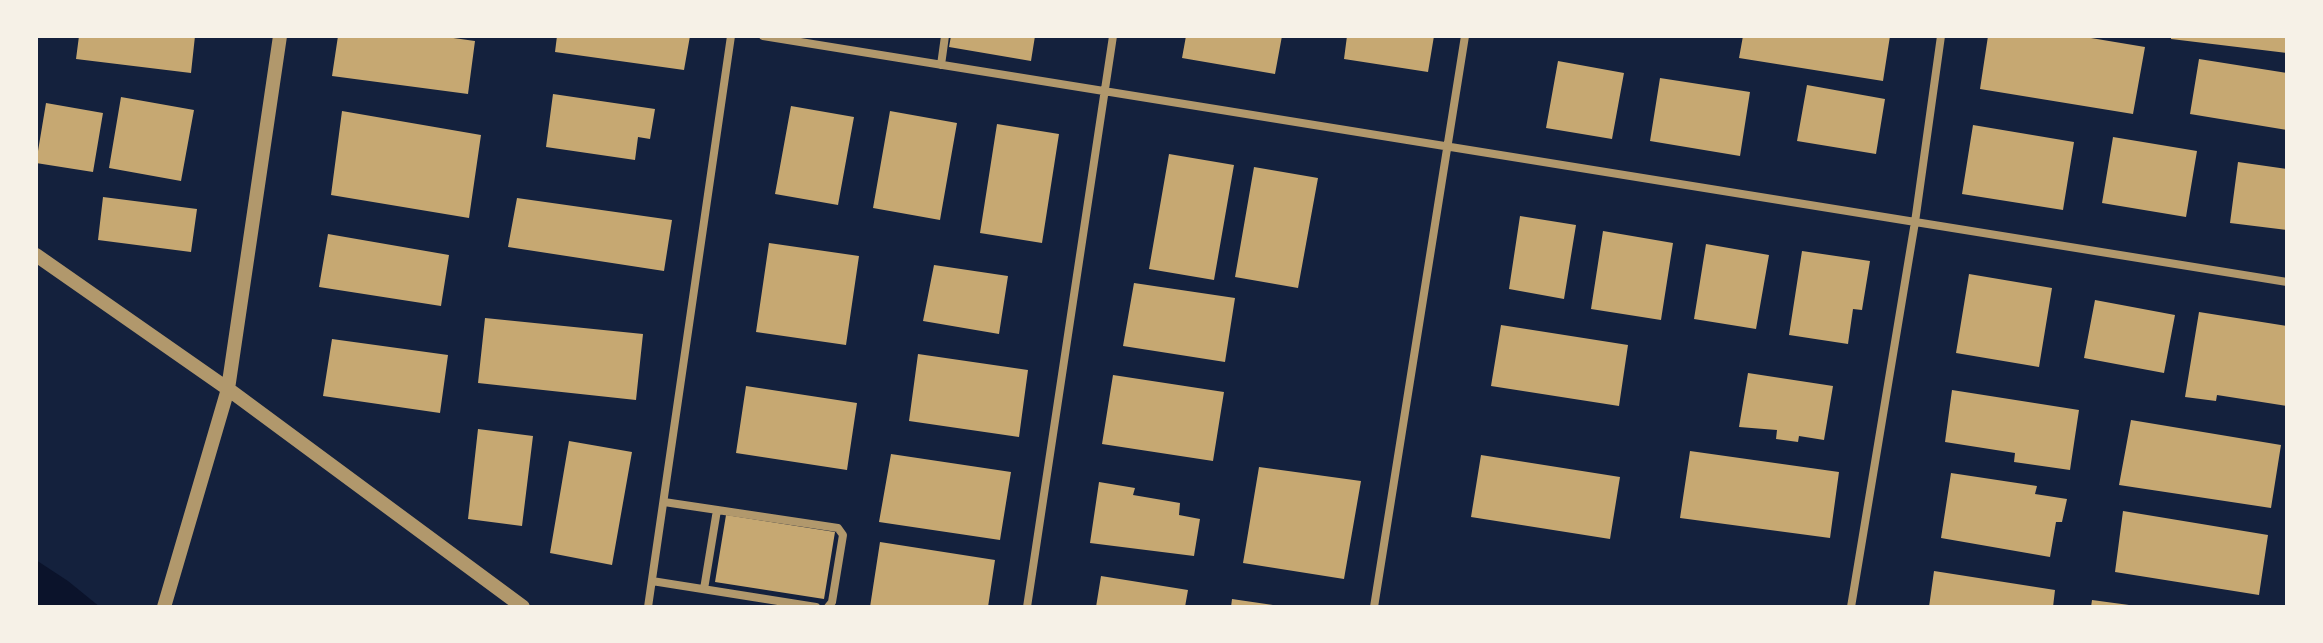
<!DOCTYPE html>
<style>
body{margin:0}
#map{position:relative;width:2323px;height:643px;overflow:hidden;background:#14213d;font-family:"Fira Sans",sans-serif}
canvas{display:block}
.frame{position:absolute;inset:0;border:38px solid #f6f1e7;pointer-events:none}
</style>
<div id="map">
<canvas width="2323" height="643"></canvas>
<div class="frame"></div>
</div>
<script>
const context = document.querySelector('canvas').getContext('2d');
context.lineJoin = 'round';
function paint(path, color) {
  context.fillStyle = color;
  context.fill(path, 'evenodd');
}
function shape(rows) {
  const path = new Path2D();
  for (const r of rows) {
    path.moveTo(r[0], r[1]);
    for (let i = 2; i < r.length; i += 2) path.lineTo(r[i], r[i + 1]);
  }
  return path;
}
function stroke(path, color, width, dash) {
  context.strokeStyle = color;
  context.lineWidth = width;
  context.lineCap = dash ? 'butt' : 'round';
  context.setLineDash(dash || []);
  context.stroke(path);
}
const water = shape([
 [36,560,68,581,100,607,36,607]
]);
const building = shape([
 [79,36,195,36,191,73,76,59],
 [338,36,439,36,475,41,468,94,332,76],
 [557,36,690,36,684,70,555,52],
 [951,36,1035,36,1031,61,949,47],
 [1186,36,1282,36,1275,74,1182,58],
 [1347,36,1434,36,1428,72,1344,59],
 [1743,36,1890,36,1883,81,1739,58],
 [1988,36,2079,36,2145,47,2133,114,1980,89],
 [2171,36,2287,36,2287,53,2171,39],
 [2199,59,2287,73,2287,130,2190,114],
 [1558,61,1624,73,1612,139,1546,128],
 [1660,78,1750,92,1740,156,1650,141],
 [1807,85,1885,99,1876,154,1797,141],
 [553,94,655,109,650,139,638,137,635,160,546,147],
 [121,97,194,110,181,181,109,168],
 [46,103,103,113,93,172,36,163],
 [791,106,854,117,838,205,775,194],
 [342,111,481,135,469,218,331,195],
 [890,111,957,123,940,220,873,208],
 [997,124,1059,134,1042,243,980,233],
 [1973,125,2074,142,2063,210,1962,194],
 [2113,137,2197,151,2186,217,2102,203],
 [1169,154,1234,165,1214,280,1149,269],
 [2238,162,2287,169,2287,230,2230,223],
 [1254,167,1318,178,1298,288,1235,277],
 [103,197,197,209,191,252,98,240],
 [517,198,672,220,664,271,508,247],
 [1520,216,1576,225,1564,299,1509,289],
 [1603,231,1673,243,1661,320,1591,309],
 [328,234,449,255,441,306,319,287],
 [769,243,859,256,846,345,756,332],
 [1706,244,1769,255,1756,329,1694,319],
 [1802,251,1870,261,1862,310,1853,309,1848,344,1789,335],
 [934,265,1008,276,999,334,923,321],
 [1969,274,2052,288,2039,367,1956,353],
 [1134,283,1235,298,1225,362,1123,346],
 [2095,300,2175,315,2164,373,2084,358],
 [2199,312,2287,326,2287,406,2217,395,2216,401,2185,397],
 [485,318,643,334,636,400,478,383],
 [1501,325,1628,345,1619,406,1491,386],
 [332,339,448,355,440,413,323,396],
 [918,354,1028,370,1019,437,909,421],
 [1748,373,1833,386,1824,440,1799,436,1798,442,1776,439,1777,430,1739,427],
 [1113,375,1224,392,1213,461,1102,444],
 [746,386,857,403,847,470,736,453],
 [1952,390,2079,410,2070,470,2014,462,2015,453,1945,442],
 [2131,420,2281,445,2271,508,2119,485],
 [478,429,533,436,522,526,468,519],
 [569,441,632,452,612,565,550,553],
 [1690,451,1839,472,1830,538,1680,518],
 [891,454,1011,472,1000,540,879,522],
 [1481,455,1620,477,1610,539,1471,517],
 [1259,467,1361,481,1344,579,1243,563],
 [1951,473,2037,486,2035,494,2067,499,2062,522,2056,522,2050,557,1941,538],
 [1099,482,1135,488,1133,495,1180,503,1179,515,1200,519,1194,556,1090,543],
 [2123,511,2268,535,2259,595,2115,572],
 [726,515,835,532,824,599,715,582],
 [880,542,995,560,988,607,870,607],
 [1934,571,2055,590,2053,607,1929,607],
 [1101,576,1188,590,1185,607,1096,607],
 [1232,599,1273,605,1273,607,1231,607],
 [2092,600,2129,605,2129,607,2091,607]
]);
const minor = shape([
 [763,36,2287,282],
 [941,65,945,36],
 [664,502,838,528,843,535,832,602,828,607],
 [652,581,816,607],
 [704,589,717,510],
 [648,607,731,36],
 [1027,607,1113,36],
 [1374,607,1465,36],
 [1851,607,1915,222,1941,36]
]);
const tertiary = shape([
 [36,255,228,389,523,607],
 [164,607,228,389,280,36]
]);
paint(water, '#0b132b');
paint(building, '#c6a872');
stroke(minor, '#b1986c', 8);
stroke(tertiary, '#b1986c', 14);
</script>
